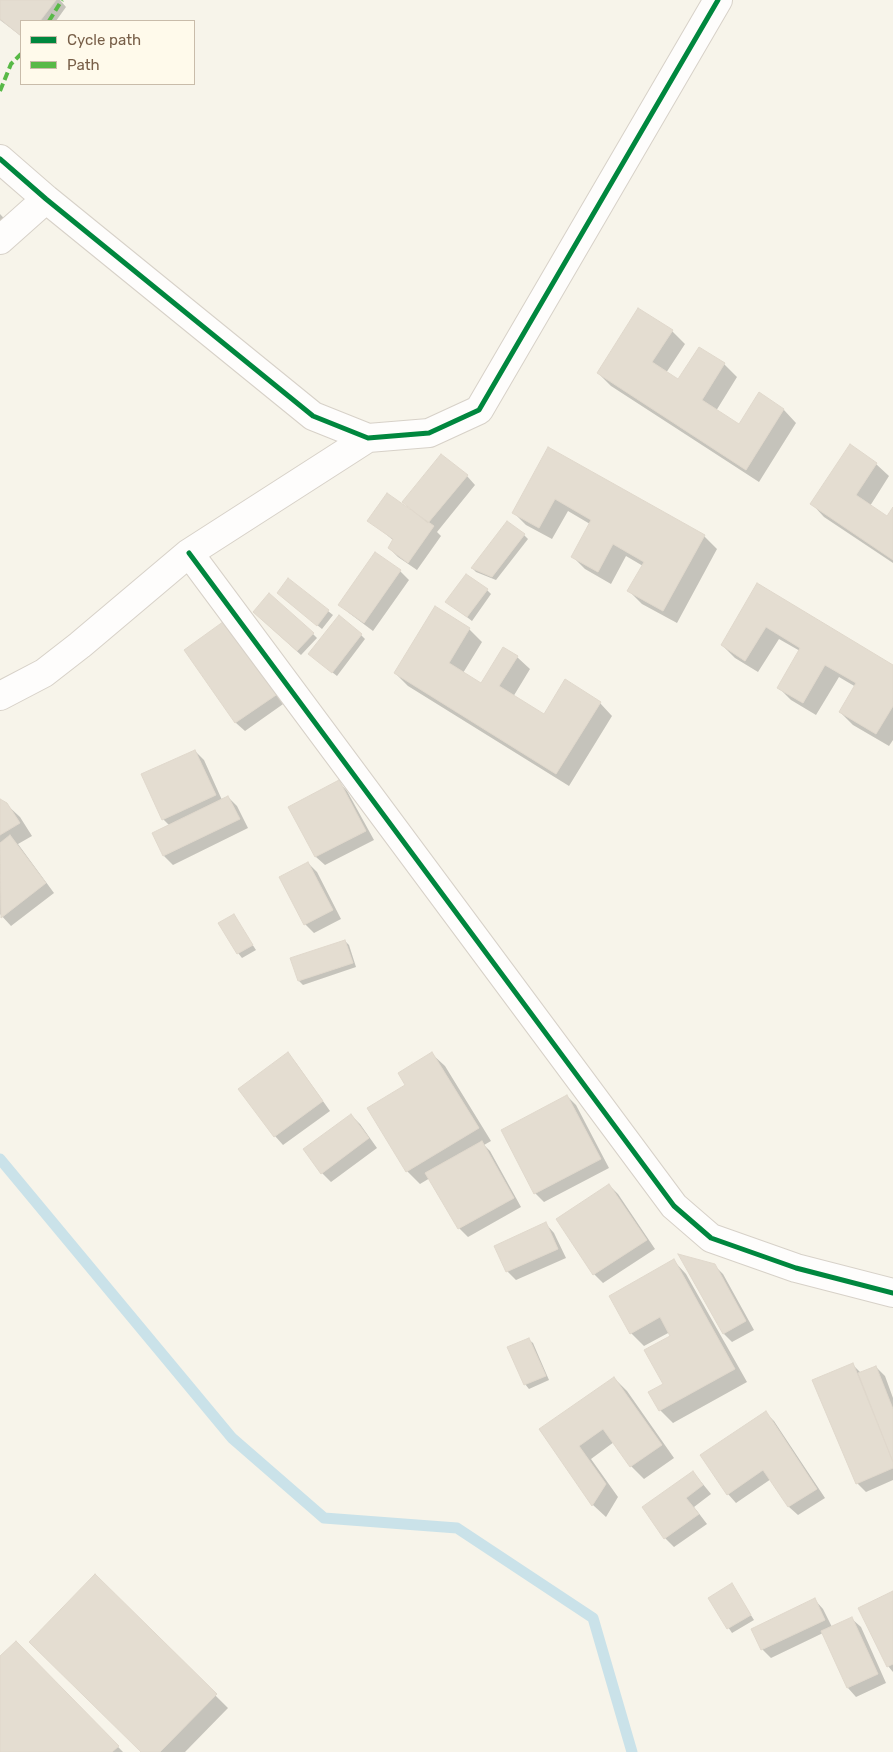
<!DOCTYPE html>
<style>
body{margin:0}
#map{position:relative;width:893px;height:1752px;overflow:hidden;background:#f7f4ea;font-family:Rubik,sans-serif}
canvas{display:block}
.legend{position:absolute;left:20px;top:20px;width:175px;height:65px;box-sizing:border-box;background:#fffaeb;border:1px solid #c9bcaa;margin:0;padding:6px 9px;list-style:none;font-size:15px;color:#785f48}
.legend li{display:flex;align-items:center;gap:10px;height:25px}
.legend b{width:25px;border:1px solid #c9bcaa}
</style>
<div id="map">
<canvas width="893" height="1752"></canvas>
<ul class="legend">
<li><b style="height:6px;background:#00873e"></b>Cycle path</li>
<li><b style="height:6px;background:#58b947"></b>Path</li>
</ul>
</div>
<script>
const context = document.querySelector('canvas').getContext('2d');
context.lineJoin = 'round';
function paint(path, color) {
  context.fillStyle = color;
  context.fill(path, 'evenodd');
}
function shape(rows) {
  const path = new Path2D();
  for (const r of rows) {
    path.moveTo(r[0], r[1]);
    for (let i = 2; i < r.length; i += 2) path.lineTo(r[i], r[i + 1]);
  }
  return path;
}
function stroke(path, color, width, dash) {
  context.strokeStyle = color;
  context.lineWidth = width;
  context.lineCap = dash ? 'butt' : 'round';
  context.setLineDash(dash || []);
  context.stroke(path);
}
const shadow = shape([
 [0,0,60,0,66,7,56,21,21,21,21,36,0,20],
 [0,214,11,226,0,236],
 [672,331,685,344,666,373,678,380,724,364,737,377,716,411,739,426,759,394,784,410,796,423,759,482,611,386,598,373],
 [549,449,704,536,717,549,677,623,642,604,629,591,643,566,626,556,611,584,585,569,572,556,590,524,568,511,552,539,526,525,514,513],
 [876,464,889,476,870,506,888,518,893,510,893,563,824,517,812,504],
 [467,476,475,485,437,532,441,536,417,570,398,557,389,548,394,541,369,520,414,512,404,502],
 [524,535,528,539,496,580,476,572,472,568],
 [376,554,400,571,409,580,373,631,349,613,340,604],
 [289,580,333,615,322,629,282,597],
 [758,585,893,667,893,740,889,746,853,725,840,712,856,687,839,677,816,715,791,700,779,688,800,651,779,639,758,672,735,658,722,645],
 [487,590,491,594,472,621,447,602],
 [258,616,313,634,317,638,301,655],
 [227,621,286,702,245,731,236,723,185,650],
 [469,629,482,642,463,673,481,685,517,657,530,669,513,697,544,716,600,703,612,716,569,786,408,686,395,673],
 [361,635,365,639,337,676,314,658],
 [195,751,204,760,222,800,228,797,237,806,248,828,173,865,164,856,153,834,170,826,163,819],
 [339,782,347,791,374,840,325,865,316,857,290,807],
 [0,800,6,804,20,817,32,836,18,844,54,893,11,926,0,914],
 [308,863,317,872,341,919,314,933,305,924],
 [233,915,256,950,242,958,238,953],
 [345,941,349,945,356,967,303,985,299,981],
 [287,1054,296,1063,330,1111,283,1145,275,1136],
 [432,1054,445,1066,491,1141,484,1145,490,1151,521,1207,468,1237,459,1228,430,1178,420,1184,407,1171,407,1085],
 [567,1096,576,1105,609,1168,544,1202,535,1193],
 [351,1115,360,1124,377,1148,331,1182,322,1173],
 [609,1185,618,1194,655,1249,603,1283,594,1274],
 [546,1224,554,1233,566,1258,516,1280,507,1271],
 [674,1261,686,1274,747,1382,673,1423,660,1410,672,1336,670,1332,644,1346,631,1333],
 [714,1265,723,1274,754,1330,732,1342,724,1334],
 [528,1339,533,1343,549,1380,529,1389,525,1384],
 [853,1365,861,1373,876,1367,885,1376,893,1398,893,1480,866,1492,857,1483],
 [614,1378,627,1391,674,1458,644,1479,631,1466,614,1442,591,1459,618,1497,606,1517,593,1505,540,1430],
 [765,1412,774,1421,825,1498,798,1515,789,1507,771,1479,736,1503,728,1494],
 [693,1472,711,1494,694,1507,707,1524,674,1547,665,1538,644,1508],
 [95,1576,228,1708,185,1752,142,1752],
 [732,1585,754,1620,732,1633,709,1598],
 [893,1593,893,1672,888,1666],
 [815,1600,823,1609,832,1627,852,1619,861,1627,886,1683,856,1697,848,1688,823,1633,771,1658,762,1649,753,1629],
 [16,1643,123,1752,0,1752,0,1658]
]);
const stream = shape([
 [0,1159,232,1438,324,1518,457,1528,593,1618,632,1752]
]);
const building = shape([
 [0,0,56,0,40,21,21,21,21,36,0,19,0,0],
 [638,308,673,330,652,362,678,379,699,347,725,363,702,400,739,424,759,392,784,409,746,470,597,373,638,308],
 [850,444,877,463,856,495,887,516,893,507,893,560,810,504,850,444],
 [548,447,705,535,663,611,627,591,644,562,613,544,598,572,571,557,591,520,555,499,539,528,512,513,548,447],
 [441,454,468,475,428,523,402,502,441,454],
 [387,493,434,526,408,563,388,548,393,539,367,521,387,493],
 [507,521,525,534,492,577,471,568,507,521],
 [375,552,401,570,364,623,338,605,375,552],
 [466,574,488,589,467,617,445,602,466,574],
 [288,578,329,610,317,626,277,593,288,578],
 [757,583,893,665,893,706,876,734,839,712,856,683,825,665,803,703,777,688,800,648,766,627,745,661,721,645,757,583],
 [269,593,314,633,297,651,253,612,269,593],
 [435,606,470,628,449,663,481,683,503,647,518,656,499,686,544,714,565,679,601,702,556,774,394,673,435,606],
 [339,615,362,634,332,673,308,654,339,615],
 [227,619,279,693,235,723,184,650,227,619],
 [195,750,216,795,162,820,141,774,195,750],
 [339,780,366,831,315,857,288,807,339,780],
 [228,796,240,819,163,856,152,833,228,796],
 [0,799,7,803,20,823,0,835,0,799],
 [10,835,46,883,1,918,0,843,10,835],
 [308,862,333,910,304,925,279,877,308,862],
 [234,914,253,945,237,954,218,923,234,914],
 [345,940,353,963,298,981,290,958,345,940],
 [288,1052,323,1101,274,1137,238,1089,288,1052],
 [432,1052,479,1128,406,1172,367,1108,405,1085,398,1073,432,1052],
 [567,1095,601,1159,534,1194,501,1130,567,1095],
 [351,1114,369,1138,321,1174,303,1149,351,1114],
 [482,1141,514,1198,458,1229,425,1173,482,1141],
 [609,1184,647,1240,593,1275,556,1219,609,1184],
 [546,1222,558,1249,506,1272,494,1246,546,1222],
 [678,1254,715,1264,746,1321,723,1334,678,1254],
 [674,1259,735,1369,659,1411,648,1392,663,1384,644,1350,670,1336,660,1317,630,1334,609,1296,674,1259],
 [529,1338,546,1376,524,1385,507,1347,529,1338],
 [853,1363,893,1462,893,1468,856,1484,812,1380,853,1363],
 [876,1366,893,1409,893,1462,858,1373,876,1366],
 [614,1377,662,1445,630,1467,603,1429,579,1446,606,1484,592,1506,539,1429,614,1377],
 [766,1411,817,1489,788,1507,763,1470,727,1495,700,1455,766,1411],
 [693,1471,703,1485,686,1498,699,1514,664,1539,642,1507,693,1471],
 [95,1574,217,1694,160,1752,141,1752,29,1642,95,1574],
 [732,1583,751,1615,727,1629,708,1598,732,1583],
 [893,1591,893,1664,887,1667,858,1608,893,1591],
 [815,1598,825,1620,761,1650,751,1629,815,1598],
 [852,1617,878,1674,847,1688,821,1631,852,1617],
 [16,1641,119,1746,112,1752,0,1752,0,1656,16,1641]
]);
const minor = shape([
 [0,159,46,199,313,416,368,438,429,433,479,410,718,0],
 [0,240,46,199],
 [189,553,674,1206,711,1238,796,1268,893,1293],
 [0,696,44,673,80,645,189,553,368,438]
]);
const quiet = shape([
 [49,21,62,0],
 [0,91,11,64,21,54]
]);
const cycleway = shape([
 [0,159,46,199,313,416,368,438,429,433,479,410,718,0],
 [189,553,674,1206,711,1238,796,1268,893,1293]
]);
paint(shadow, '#0003');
stroke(stream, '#cae2e9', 11);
paint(building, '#e4ddd1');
stroke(building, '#e0d8cc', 1);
stroke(minor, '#d7d1c8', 30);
stroke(minor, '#fefdfc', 28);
stroke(quiet, '#58b947', 4, [8, 4]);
stroke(cycleway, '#00873e', 5);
</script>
